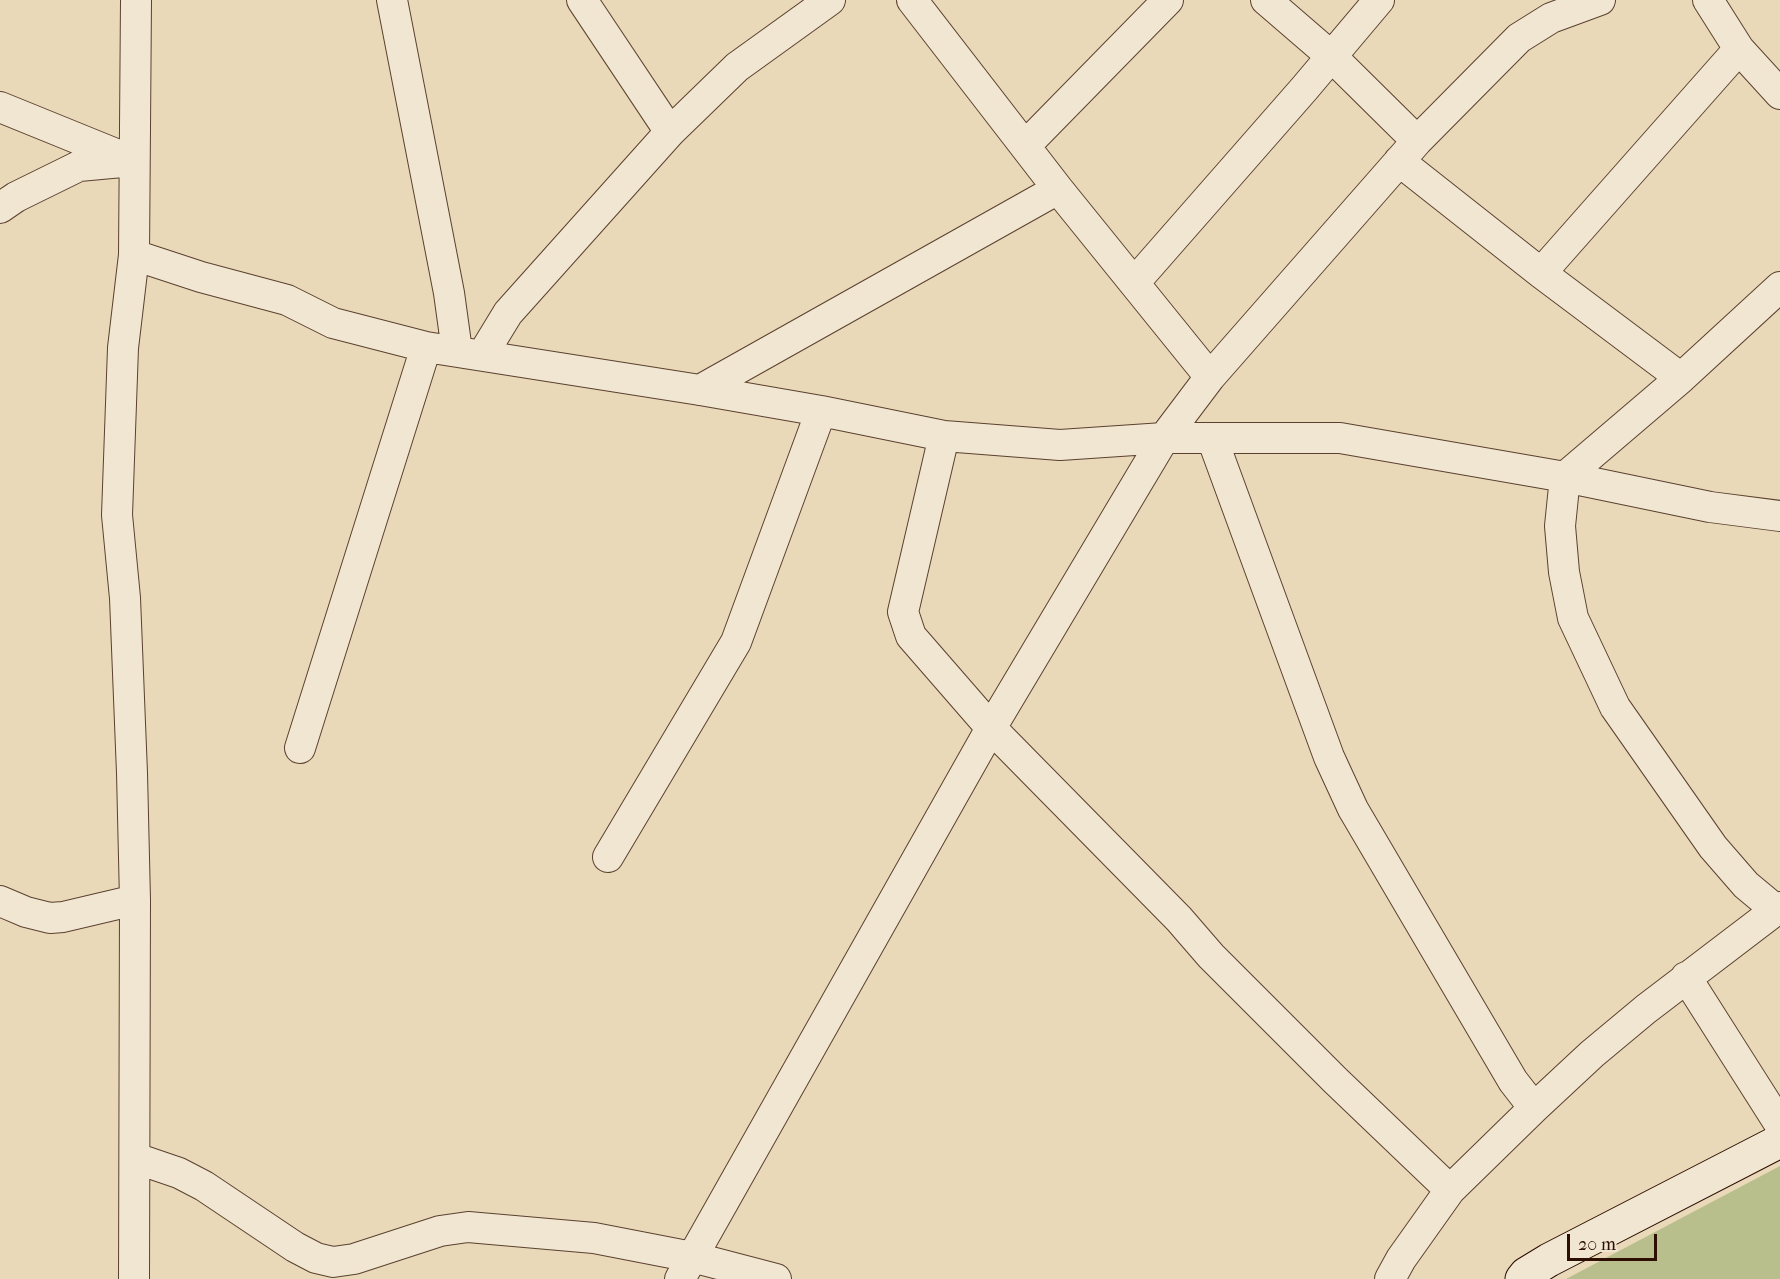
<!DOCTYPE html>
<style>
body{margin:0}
#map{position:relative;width:1780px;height:1279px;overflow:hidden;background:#e9d9b8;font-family:"IM FELL French Canon",serif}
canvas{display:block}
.scale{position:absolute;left:1567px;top:1234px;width:90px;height:27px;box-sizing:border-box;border:3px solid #2c0e03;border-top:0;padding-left:8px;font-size:18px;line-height:21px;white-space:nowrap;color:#2c0e03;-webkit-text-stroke:4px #f1e6d1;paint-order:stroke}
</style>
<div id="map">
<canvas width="1780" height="1279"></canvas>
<div class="scale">20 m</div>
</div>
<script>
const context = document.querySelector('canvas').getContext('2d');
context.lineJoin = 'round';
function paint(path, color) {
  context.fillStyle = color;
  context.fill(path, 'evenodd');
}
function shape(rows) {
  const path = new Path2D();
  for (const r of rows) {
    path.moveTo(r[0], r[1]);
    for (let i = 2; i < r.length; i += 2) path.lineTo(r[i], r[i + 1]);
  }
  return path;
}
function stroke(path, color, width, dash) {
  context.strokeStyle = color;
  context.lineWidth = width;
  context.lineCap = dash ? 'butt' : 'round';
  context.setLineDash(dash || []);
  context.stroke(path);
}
const green = shape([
 [1780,1166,1780,1279,1566,1279]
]);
const street = shape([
 [392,0,449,293,457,351],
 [582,0,670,132],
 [912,0,1058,189,1210,377],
 [1266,0,1331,56,1417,141],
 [1708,0,1739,49,1780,94],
 [0,107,128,159],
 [1025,146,1168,0],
 [1399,161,1541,273,1681,378],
 [0,208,16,197,79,166,133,161],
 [134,255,201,277,287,300,333,323,426,347,700,390,821,411,944,436,1060,445,1164,438,1340,438,1565,477,1710,507,1780,516],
 [1541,273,1739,49],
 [1134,283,1304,89,1379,0],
 [483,354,508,313,670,132,737,67,830,0],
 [700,390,1058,189],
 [944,436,903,612,911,636,991,728,1179,919,1211,956,1335,1080,1450,1190],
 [1212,438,1329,757,1353,809,1513,1081,1534,1108,1592,1054,1646,1009,1780,907],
 [300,748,426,347],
 [608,857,736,642,821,411],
 [0,901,26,912,50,918,63,917,135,900],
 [1776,910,1746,885,1713,847,1615,707,1573,618,1564,572,1560,526,1565,477,1681,378,1780,287],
 [1686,977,1780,1125],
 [135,1158,179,1173,204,1186,295,1247,316,1258,333,1262,354,1259,440,1231,468,1227,594,1238,692,1257,776,1279],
 [134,1279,135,900,132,773,125,598,117,515,123,348,134,255,136,0],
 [680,1279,991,728,1164,438,1210,377,1417,141,1519,38,1551,18,1600,0],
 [1390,1279,1401,1259,1450,1190,1534,1108]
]);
const secondary = shape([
 [1522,1279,1526,1274,1549,1260,1780,1141]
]);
paint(green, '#b9be8d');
stroke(street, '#5b4130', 32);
stroke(secondary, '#2c0e03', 35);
stroke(street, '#f1e6d1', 30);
stroke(secondary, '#f1e6d1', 33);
</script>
